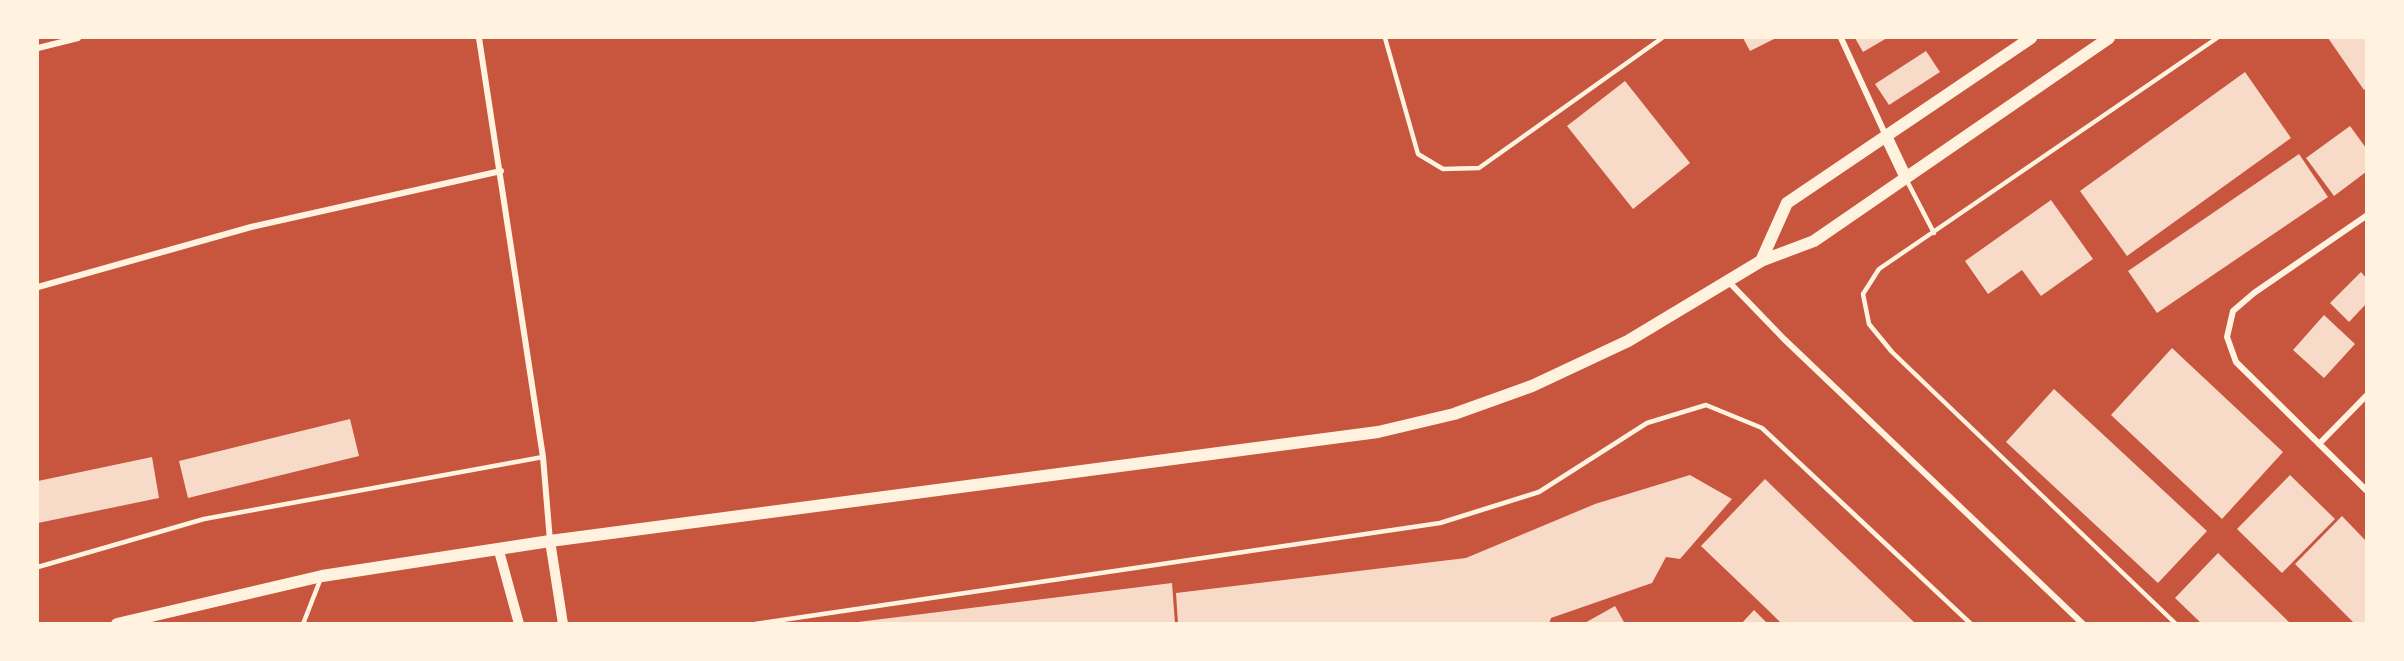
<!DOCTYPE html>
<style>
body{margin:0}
#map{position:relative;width:2404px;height:661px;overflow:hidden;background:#c8553d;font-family:"Exo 2",sans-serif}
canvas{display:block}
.frame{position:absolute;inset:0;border:39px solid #fff3e0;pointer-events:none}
</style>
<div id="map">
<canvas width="2404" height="661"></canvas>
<div class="frame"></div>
</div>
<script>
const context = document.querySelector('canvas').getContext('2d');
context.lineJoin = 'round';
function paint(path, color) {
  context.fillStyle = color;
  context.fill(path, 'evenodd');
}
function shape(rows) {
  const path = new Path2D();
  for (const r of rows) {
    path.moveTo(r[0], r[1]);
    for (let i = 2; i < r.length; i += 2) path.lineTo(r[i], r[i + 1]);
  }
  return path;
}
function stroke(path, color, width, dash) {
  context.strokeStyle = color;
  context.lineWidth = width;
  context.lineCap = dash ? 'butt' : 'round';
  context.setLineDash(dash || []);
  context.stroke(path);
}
const building = shape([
 [1743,38,1776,38,1750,51],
 [1855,38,1887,38,1863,52],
 [2328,38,2366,38,2366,88,2364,90],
 [1926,51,1940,72,1889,105,1875,84],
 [2245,72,2291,138,2127,256,2080,191],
 [1625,81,1690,163,1633,209,1567,126],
 [2350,126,2366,148,2366,172,2334,196,2306,158],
 [2299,154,2328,197,2157,313,2128,271],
 [2051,200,2093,259,2041,296,2022,270,1988,294,1965,261],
 [2361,272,2366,278,2366,304,2349,322,2330,303],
 [2324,315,2355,344,2324,378,2293,350],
 [2172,348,2283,452,2222,519,2111,415],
 [2054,389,2207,531,2158,583,2006,442],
 [350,419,359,456,188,498,179,461],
 [152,457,159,498,38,523,38,481],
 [1690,475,1732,499,1680,559,1666,557,1652,583,1551,618,1549,624,1178,624,1176,593,1466,558,1595,504],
 [2290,475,2335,519,2282,573,2237,529],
 [1765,479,1802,515,1916,624,1782,624,1771,613,1701,546],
 [2342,516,2366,541,2366,624,2355,624,2295,564],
 [2218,553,2291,624,2202,624,2175,598],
 [1172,583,1175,624,858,624,858,622],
 [1615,606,1625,624,1583,624],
 [1754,610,1768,624,1741,624]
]);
const service = shape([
 [1385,38,1418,154,1443,169,1479,168,1662,38],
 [1906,179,1934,233],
 [38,567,204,519,543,457],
 [303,624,321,578],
 [755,624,1440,523,1539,492,1647,423,1706,405,1762,428,1971,624],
 [2176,624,1892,352,1869,324,1863,294,1879,269,2217,38]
]);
const minor = shape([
 [479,38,543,457,550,541],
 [1841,38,1886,136],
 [38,48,78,38],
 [2366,216,2254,293,2233,311,2227,337,2236,362,2366,490],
 [1727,280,1784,339,2083,624],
 [38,287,251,227,501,171],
 [2319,444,2366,396]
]);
const tertiary = shape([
 [550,541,563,624],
 [499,551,519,624]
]);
const secondary = shape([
 [1886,136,1905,176],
 [1761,261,1787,203,2031,38],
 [117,624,322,576,550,541,1378,432,1454,414,1532,386,1628,341,1761,261,1814,241,2109,38]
]);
paint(building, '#f7dbc8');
stroke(service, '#fff3e0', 4.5);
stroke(minor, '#fff3e0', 6);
stroke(tertiary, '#fff3e0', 10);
stroke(secondary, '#fff3e0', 12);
</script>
